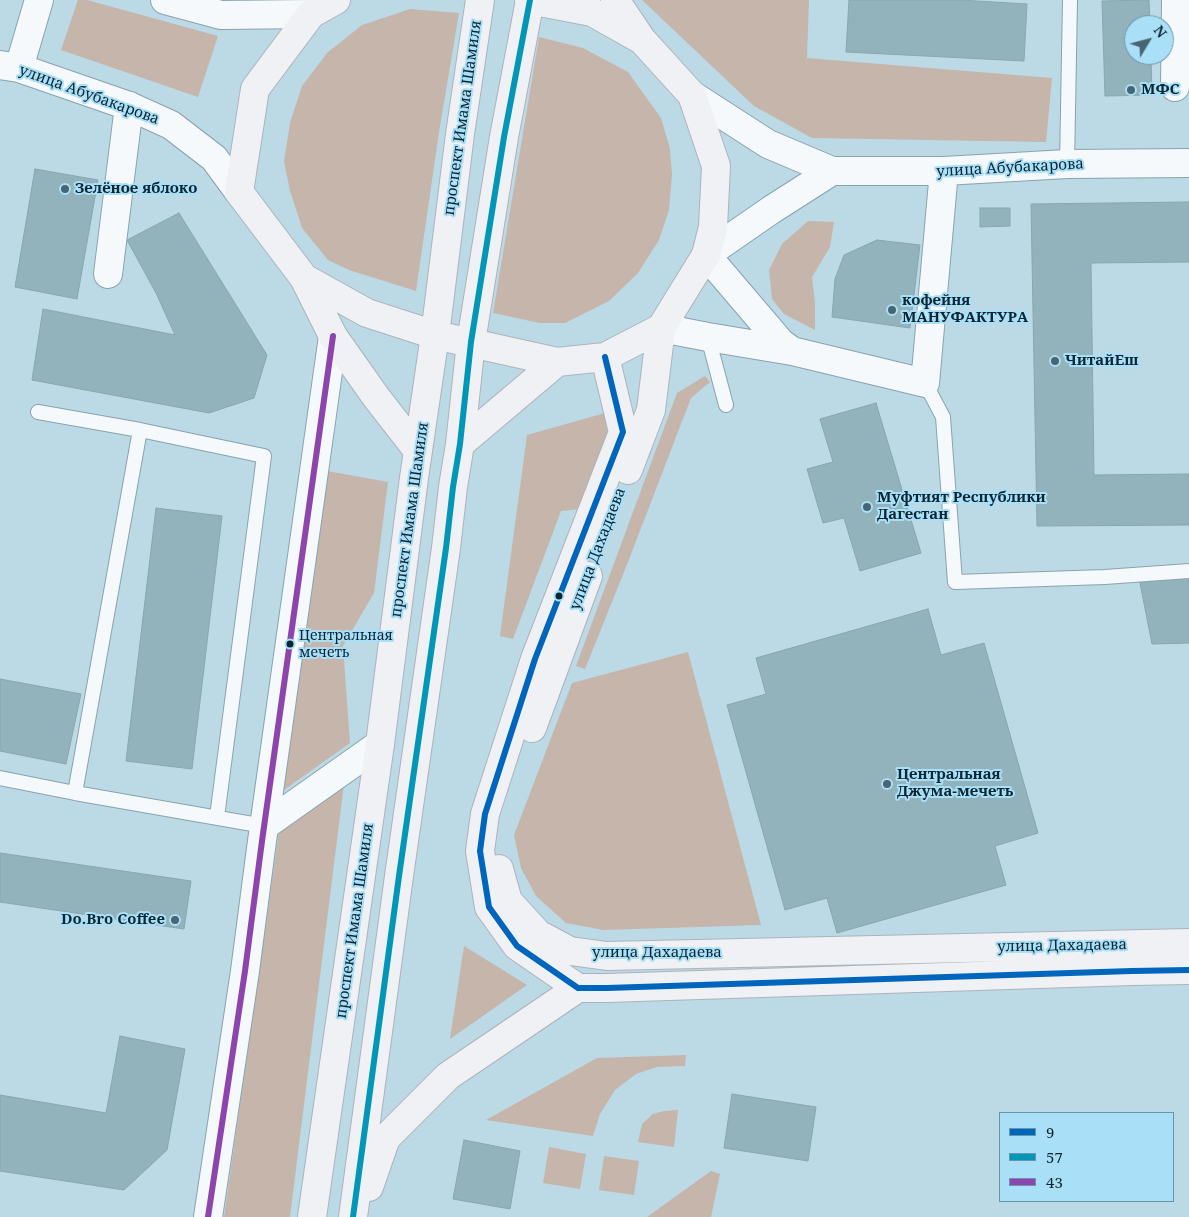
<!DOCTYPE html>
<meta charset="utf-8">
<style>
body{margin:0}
#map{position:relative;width:1189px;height:1217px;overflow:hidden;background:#bcd9e6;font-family:"Noto Serif",serif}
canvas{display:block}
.legend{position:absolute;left:999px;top:1112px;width:175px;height:90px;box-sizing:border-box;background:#aadff8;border:1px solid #6a95a9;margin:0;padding:6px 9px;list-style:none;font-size:15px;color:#0b2733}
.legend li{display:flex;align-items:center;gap:10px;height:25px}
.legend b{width:25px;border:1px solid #6a95a9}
.north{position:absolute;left:1124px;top:15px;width:50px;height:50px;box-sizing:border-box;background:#aadff8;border:1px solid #6a95a9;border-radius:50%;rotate:53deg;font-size:14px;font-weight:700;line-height:20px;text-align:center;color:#0b2733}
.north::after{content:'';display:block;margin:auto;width:18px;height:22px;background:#496572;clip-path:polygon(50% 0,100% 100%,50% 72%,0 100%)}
</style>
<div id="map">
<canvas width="1189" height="1217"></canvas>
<ul class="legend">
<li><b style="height:6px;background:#0065bd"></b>9</li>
<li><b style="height:6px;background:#0296b7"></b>57</li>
<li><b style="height:6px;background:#8e44ad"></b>43</li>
</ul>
<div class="north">N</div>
</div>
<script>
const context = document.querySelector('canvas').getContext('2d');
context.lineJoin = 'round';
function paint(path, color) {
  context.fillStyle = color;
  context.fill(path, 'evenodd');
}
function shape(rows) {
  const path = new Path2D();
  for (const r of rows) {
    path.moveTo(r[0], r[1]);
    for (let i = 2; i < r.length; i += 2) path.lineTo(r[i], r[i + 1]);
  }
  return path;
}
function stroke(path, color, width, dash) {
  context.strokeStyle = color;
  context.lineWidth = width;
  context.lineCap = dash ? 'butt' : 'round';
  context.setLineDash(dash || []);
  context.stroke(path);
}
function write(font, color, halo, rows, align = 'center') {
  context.font = font + ' "Noto Serif",serif';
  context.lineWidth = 4;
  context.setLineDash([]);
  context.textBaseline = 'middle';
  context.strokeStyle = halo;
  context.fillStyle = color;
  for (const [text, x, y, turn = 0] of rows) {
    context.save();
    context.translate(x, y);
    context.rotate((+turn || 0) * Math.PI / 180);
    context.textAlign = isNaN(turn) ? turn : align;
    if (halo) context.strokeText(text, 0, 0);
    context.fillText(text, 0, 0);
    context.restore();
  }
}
const green = shape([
 [78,0,87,0,218,36,198,97,61,50],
 [642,0,809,0,807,58,1052,78,1046,142,812,138,754,106],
 [410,9,459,13,439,132,416,291,349,270,328,260,302,228,290,191,284,161,290,123,302,86,327,53,362,25],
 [539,37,583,48,628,72,661,118,670,149,672,175,669,210,659,240,638,273,609,301,565,323,540,323,493,313],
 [808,221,834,222,830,247,812,277,815,303,815,330,784,314,772,299,769,270,782,244],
 [705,376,710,382,691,398,628,562,585,669,576,666,677,393],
 [605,413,608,439,581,509,561,511,513,639,500,636,527,435],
 [327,471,388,482,374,593,343,646,350,743,284,790],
 [688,652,761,925,603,930,566,923,536,896,521,868,514,835,572,683],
 [344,784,290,1217,224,1217,279,831],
 [464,946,527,985,450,1039],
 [686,1055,685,1066,657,1067,636,1074,615,1090,600,1114,593,1136,486,1120,597,1058],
 [678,1110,674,1147,638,1142,642,1124,653,1114,664,1111],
 [549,1147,586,1154,580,1189,543,1183],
 [604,1156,639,1161,634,1195,599,1190],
 [711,1171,720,1174,711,1217,647,1217]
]);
const building = shape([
 [849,0,960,0,1027,4,1024,61,846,52,849,0],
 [1149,0,1150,25,1134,25,1134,55,1151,55,1152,95,1105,96,1102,1,1149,0],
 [35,169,98,180,77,299,15,287,35,169],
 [1189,202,1189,262,1091,263,1094,475,1189,474,1189,525,1037,526,1031,204,1189,202],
 [980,208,1010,208,1010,226,980,227,980,208],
 [179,213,267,355,254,398,209,413,32,380,43,309,175,335,156,293,127,240,179,213],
 [877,240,920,245,910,328,832,317,835,279,844,255,877,240],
 [876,403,921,553,860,571,844,518,823,523,807,469,833,462,820,419,876,403],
 [156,508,222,516,192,769,126,761,156,508],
 [1189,577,1189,643,1152,644,1139,578,1189,577],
 [928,609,941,655,984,643,1038,833,995,846,1006,885,837,933,827,898,785,910,727,705,766,694,756,658,928,609],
 [0,679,81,694,66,764,0,751,0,679],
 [0,853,191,881,184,929,0,902,0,853],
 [120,1036,185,1049,167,1150,124,1190,0,1171,0,1095,106,1113,120,1036],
 [732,1094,816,1107,808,1161,724,1148,732,1094],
 [464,1140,520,1151,510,1209,453,1199,464,1140]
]);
const service = shape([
 [1067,164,1070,0],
 [708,337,726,405],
 [925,383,943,417,955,582,1105,577,1189,571],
 [38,412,140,430,75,793],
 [140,430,264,456,217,817],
 [0,778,75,793,264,826]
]);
const minor = shape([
 [1175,87,1176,0],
 [692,95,768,144,832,171,944,171,1067,164,1189,163],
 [108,274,129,106],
 [661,328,708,337,792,351,925,383,944,171],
 [792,351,781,343,706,255,771,210,832,171],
 [264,826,380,744],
 [208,1217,245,971,262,841,333,336]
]);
const secondary = shape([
 [165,0,221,15,311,14],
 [0,65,19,68,129,106,171,125,214,158,239,192],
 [19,68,39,0]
]);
const primary = shape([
 [336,0,311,14,255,89,239,192,304,278,367,313,435,335,557,362,605,357,661,328,706,255,713,227,716,166,692,95,642,40,592,12,529,0],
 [615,0,640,37],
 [304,278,333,336,376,397,418,451],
 [605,357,623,432,535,659,485,814,480,851,489,907,517,946,578,988,607,988,1132,971,1189,970],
 [460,444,557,362],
 [628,470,651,410,661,328],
 [532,728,588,576],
 [499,869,508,901,538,934,570,951,607,956,1189,943],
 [369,1187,386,1138,448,1076,578,988],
 [312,1217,380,744,414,478,435,335,460,134,480,0],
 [353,1217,399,876,446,548,453,487,460,444,471,342,504,137,530,0]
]);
const bus1 = shape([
 [605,357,623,432,535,659,485,814,480,851,489,907,517,946,578,988,607,988,1132,971,1189,970]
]);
const bus2 = shape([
 [353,1217,399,876,446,548,453,487,460,444,471,342,504,137,530,0]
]);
const bus3 = shape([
 [208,1217,245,971,262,841,333,336]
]);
const markers = [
 [1131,90,5,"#496572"],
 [65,189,5,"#496572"],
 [892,310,5,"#496572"],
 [1055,361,5,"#496572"],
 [867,507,5,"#496572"],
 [559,596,4.5,"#0b2733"],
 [290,644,4.5,"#0b2733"],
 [887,784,5,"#496572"],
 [175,920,5,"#496572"]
];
const busNames = [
 ["Центральная",299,636],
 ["мечеть",299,653]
];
const poiNames = [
 ["МФС",1141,90],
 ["Зелёное яблоко",75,189],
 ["кофейня",902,301],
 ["МАНУФАКТУРА",902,318],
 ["ЧитайЕш",1065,361],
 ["Муфтият Республики",877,498],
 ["Дагестан",877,515],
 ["Центральная",897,775],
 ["Джума-мечеть",897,792],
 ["Do.Bro Coffee",165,920,"right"]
];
const streetNames = [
 ["улица Абубакарова",89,95,20],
 ["проспект Имама Шамиля",463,118,-82],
 ["улица Абубакарова",1010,168,-3],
 ["проспект Имама Шамиля",410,520,-82],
 ["улица Дахадаева",598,549,-69],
 ["проспект Имама Шамиля",355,921,-82],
 ["улица Дахадаева",1062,946,-1],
 ["улица Дахадаева",657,953]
];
paint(green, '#c5b5ab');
paint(building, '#92b2bc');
stroke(building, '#89a6ae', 1);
stroke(service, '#89a3ae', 16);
stroke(minor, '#89a3ae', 30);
stroke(secondary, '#89a3ae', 30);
stroke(primary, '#acb3bd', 30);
stroke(service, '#f5f9fb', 14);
stroke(minor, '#f5f9fb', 28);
stroke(secondary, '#f5f9fb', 28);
stroke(primary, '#f0f1f4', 28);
stroke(bus1, '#0065bd', 6);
stroke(bus2, '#0296b7', 6);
stroke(bus3, '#8e44ad', 6);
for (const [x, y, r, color] of markers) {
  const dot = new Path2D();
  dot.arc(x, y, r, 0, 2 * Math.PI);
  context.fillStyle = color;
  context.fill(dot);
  stroke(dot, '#aadff8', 2);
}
write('14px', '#0b2733', '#aadff8', busNames, 'left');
write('bold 15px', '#0b2733', '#aadff8', poiNames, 'left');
write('15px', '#0b2733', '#aadff8', streetNames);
</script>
